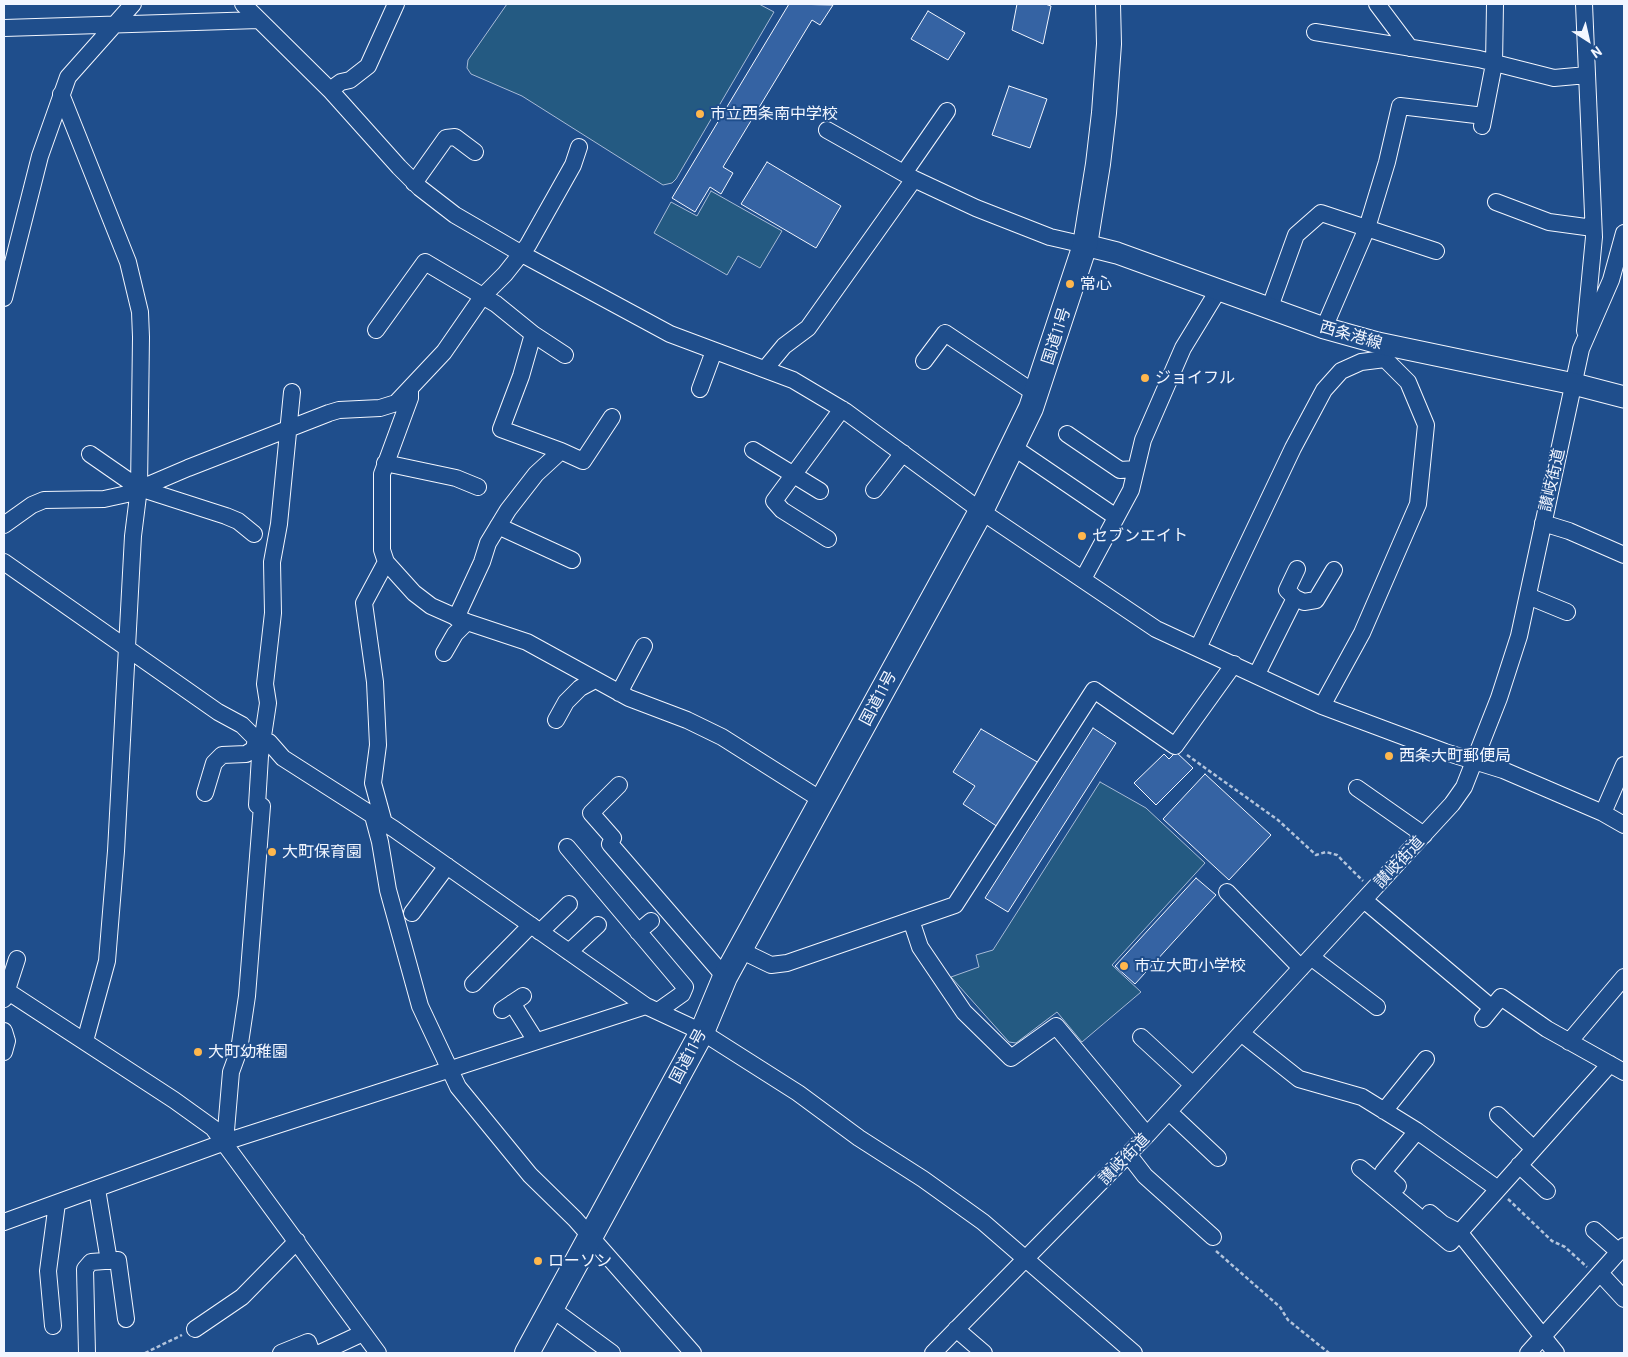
<!DOCTYPE html>
<meta charset="utf-8">
<style>
body{margin:0}
#map{position:relative;width:1628px;height:1357px;overflow:hidden;background:#1f4e8c;font-family:Barlow,sans-serif}
canvas{display:block}
.frame{position:absolute;inset:0;border:5px solid #f2f6ff;pointer-events:none}
.north{position:absolute;left:1563px;top:15px;width:50px;height:50px;-webkit-text-stroke:4px #1f4e8c;paint-order:stroke;rotate:145deg;font-size:14px;font-weight:700;line-height:20px;text-align:center;color:#f2f6ff}
.north::after{content:'';display:block;margin:auto;width:18px;height:22px;background:#f2f6ff;clip-path:polygon(50% 0,100% 100%,50% 72%,0 100%)}
</style>
<div id="map">
<canvas width="1628" height="1357"></canvas>
<div class="frame"></div>
<div class="north">N</div>
</div>
<script>
const context = document.querySelector('canvas').getContext('2d');
context.lineJoin = 'round';
function paint(path, color) {
  context.fillStyle = color;
  context.fill(path, 'evenodd');
}
function shape(rows) {
  const path = new Path2D();
  for (const r of rows) {
    path.moveTo(r[0], r[1]);
    for (let i = 2; i < r.length; i += 2) path.lineTo(r[i], r[i + 1]);
  }
  return path;
}
function stroke(path, color, width, dash) {
  context.strokeStyle = color;
  context.lineWidth = width;
  context.lineCap = dash ? 'butt' : 'round';
  context.setLineDash(dash || []);
  context.stroke(path);
}
function write(font, color, halo, rows, align = 'center') {
  context.font = font + ' Barlow,"Noto Sans JP",sans-serif';
  context.lineWidth = 4;
  context.setLineDash([]);
  context.textBaseline = 'middle';
  context.strokeStyle = halo;
  context.fillStyle = color;
  for (const [text, x, y, turn = 0] of rows) {
    context.save();
    context.translate(x, y);
    context.rotate((+turn || 0) * Math.PI / 180);
    context.textAlign = isNaN(turn) ? turn : align;
    if (halo) context.strokeText(text, 0, 0);
    context.fillText(text, 0, 0);
    context.restore();
  }
}
const green = shape([
 [507,4,759,4,774,12,676,179,672,183,663,185,522,96,471,74,467,68,468,60,507,4],
 [711,191,782,231,760,268,738,256,727,275,654,233,671,202,697,216,711,191],
 [1100,782,1146,808,1205,863,1112,965,1141,992,1082,1042,1057,1012,1016,1043,1009,1042,951,977,979,967,976,955,993,950,1100,782]
]);
const building = shape([
 [789,4,833,5,820,25,812,20,723,167,733,173,721,194,710,187,695,212,672,198,789,4],
 [1017,4,1045,4,1051,6,1043,44,1012,30,1017,4],
 [928,11,965,33,948,60,911,39,928,11],
 [1009,86,1047,99,1030,148,992,135,1009,86],
 [767,162,841,206,816,248,741,204,767,162],
 [1093,728,1116,743,1008,912,985,898,1093,728],
 [981,729,1039,763,998,827,963,804,975,786,953,772,981,729],
 [1176,752,1193,768,1156,805,1134,783,1164,754,1169,759,1176,752],
 [1205,774,1271,835,1229,880,1163,819,1205,774],
 [1196,878,1216,895,1135,984,1115,966,1196,878]
]);
const path = shape([
 [1187,755,1278,820,1316,855,1326,852,1337,855,1363,881],
 [1508,1199,1552,1241,1565,1247,1587,1267],
 [1216,1251,1280,1307,1288,1320,1329,1353],
 [145,1353,182,1335]
]);
const minor = shape([
 [243,4,330,90,399,167,420,188,455,215,522,254,670,334,793,380,845,411,981,511,1156,629,1322,706,1445,752,1503,770,1603,813,1624,825],
 [1377,4,1410,48],
 [1584,4,1594,237,1585,331],
 [4,28,259,20],
 [1315,32,1479,59,1554,78,1587,75],
 [330,90,341,82,350,80,368,66,396,4],
 [61,94,128,262,140,312,141,337,139,488,133,536,116,851,107,961,85,1041],
 [1482,126,1494,64,1495,4],
 [827,130,914,179,976,208,1050,237,1085,245],
 [904,173,947,111],
 [414,183,446,138,455,137,475,152],
 [1496,202,1549,222,1593,228],
 [4,298,40,156,68,77,133,4],
 [1270,307,1296,235,1321,213,1436,251],
 [1324,328,1367,228,1387,162,1400,106,1484,116],
 [376,330,425,262,496,304,533,334,521,376,501,429,561,451],
 [533,334,565,355],
 [924,361,945,333,1036,394],
 [765,369,784,346,808,328,914,179],
 [700,389,714,351],
 [1067,434,1120,470,1136,469],
 [1013,447,1116,517],
 [753,450,820,491],
 [90,454,139,488,226,516,238,521,254,534],
 [385,463,456,478,478,487],
 [874,490,903,453],
 [1543,523,1569,531,1624,555],
 [4,525,32,505,44,500,104,499,127,494,188,468,329,413,339,410,380,408,396,403,444,352,482,297,505,274,528,245,573,165,579,147],
 [498,526,572,560],
 [828,539,782,510,774,501,842,409],
 [4,562,218,712,242,725,256,739,269,742,283,758,394,829,646,1006,702,1032,798,1093,859,1138,923,1179,983,1222,1134,1353],
 [386,562,414,593,431,606,467,622,527,642,629,698,687,720,722,737,823,801],
 [1297,569,1287,590,1295,598,1304,602,1316,600,1334,570],
 [1083,579,1131,490,1143,440,1183,348,1219,289],
 [1528,596,1567,612],
 [456,618,482,562,488,543,508,510,536,474,561,451,583,461,612,417],
 [1198,648,1293,448,1324,390,1341,371,1361,362,1385,359,1387,351],
 [444,653,455,634,467,622],
 [1257,674,1295,598],
 [619,693,644,646],
 [1322,706,1362,633,1418,504,1426,425,1408,382,1385,359],
 [556,720,566,702,580,688,595,680],
 [619,785,591,813,613,838,610,844,725,977],
 [1357,788,1424,835],
 [205,793,214,763,222,755,246,754,254,749,256,739],
 [1603,813,1624,765],
 [373,816,380,842,388,890,420,1006,458,1087,530,1175,575,1219,693,1353],
 [384,823,373,783,378,745,375,682,364,603,386,562,382,550,382,474,410,398,410,390],
 [567,847,685,987,682,994,658,1011],
 [1227,892,1301,968],
 [1364,900,1492,1008],
 [412,913,447,866],
 [911,920,920,947,964,1012,1011,1058,1056,1026,1147,1135],
 [540,932,569,904],
 [638,932,651,921],
 [740,950,771,965,787,963,955,905,1094,690,1175,746,1234,664],
 [569,952,598,925],
 [1311,957,1377,1007],
 [473,984,531,925],
 [4,989,174,1100,213,1128,378,1353],
 [4,999,17,959],
 [512,1003,536,1041],
 [502,1010,523,996],
 [1483,1019,1501,997,1547,1029,1624,1072],
 [4,1031,7,1041,4,1052],
 [1241,1033,1299,1079,1362,1097,1417,1131,1498,1189],
 [1141,1037,1193,1085],
 [1569,1042,1624,977],
 [1384,1111,1426,1059],
 [1169,1112,1218,1158],
 [1498,1115,1534,1149],
 [225,1142,231,1072,239,1050,247,996,262,806,257,805,260,756,268,703,265,684,273,613,272,562,279,524,292,392],
 [1128,1154,1145,1176,1213,1237],
 [1519,1165,1547,1191],
 [1360,1168,1450,1243,1610,1064],
 [1398,1186,1383,1172,1417,1131],
 [97,1189,109,1261],
 [1430,1213,1443,1224,1459,1232,1556,1353],
 [4,1222,225,1142,646,1006],
 [1594,1230,1619,1252],
 [1600,1273,1624,1299],
 [552,1309,612,1353],
 [53,1326,48,1271,57,1203],
 [195,1329,242,1297,297,1241],
 [956,1329,984,1353],
 [87,1353,85,1269,91,1262,118,1260,126,1319],
 [281,1353,308,1342,312,1353],
 [320,1353,363,1333],
 [933,1353,1147,1135,1452,804,1464,787,1499,698,1519,636,1581,349,1611,280,1624,233],
 [1528,1353,1624,1246]
]);
const major = shape([
 [1085,245,1117,253,1324,328,1378,343,1574,384,1624,397]
]);
const highway = shape([
 [527,1353,702,1032,725,977,981,511,1031,408,1085,245,1098,164,1104,113,1109,44,1108,4]
]);
const markers = [
 [700,114,5,"#ffb74d"],
 [1070,284,5,"#ffb74d"],
 [1145,378,5,"#ffb74d"],
 [1082,536,5,"#ffb74d"],
 [1389,756,5,"#ffb74d"],
 [272,852,5,"#ffb74d"],
 [1124,966,5,"#ffb74d"],
 [198,1052,5,"#ffb74d"],
 [538,1261,5,"#ffb74d"]
];
const poiNames = [
 ["市立西条南中学校",710,114],
 ["常心",1080,284],
 ["ジョイフル",1155,378],
 ["セブンエイト",1092,536],
 ["西条大町郵便局",1399,756],
 ["大町保育園",282,852],
 ["市立大町小学校",1134,966],
 ["大町幼稚園",208,1052],
 ["ローソン",548,1261]
];
const streetNames = [
 ["西条港線",1351,335,16],
 ["国道11号",1056,336,-72],
 ["讃岐街道",1552,480,-77],
 ["国道11号",878,698,-62],
 ["讃岐街道",1399,862,-47],
 ["国道11号",688,1056,-62],
 ["讃岐街道",1124,1159,-46]
];
paint(green, '#245a82');
stroke(green, '#a8bbd7', 1);
paint(building, '#3563a3');
stroke(building, '#f2f6ff', 1);
stroke(minor, '#f2f6ff', 18);
stroke(major, '#f2f6ff', 23);
stroke(highway, '#f2f6ff', 26);
stroke(path, '#b3c4dc', 2.5, [4, 2.5]);
stroke(minor, '#1f4e8c', 16);
stroke(major, '#1f4e8c', 21);
stroke(highway, '#1f4e8c', 24);
for (const [x, y, r, color] of markers) {
  const dot = new Path2D();
  dot.arc(x, y, r, 0, 2 * Math.PI);
  context.fillStyle = color;
  context.fill(dot);
  stroke(dot, '#1f4e8c', 2);
}
write('16px', '#f2f6ff', '#1f4e8c', poiNames, 'left');
write('16px', '#f2f6ff', '#1f4e8c', streetNames);
</script>
